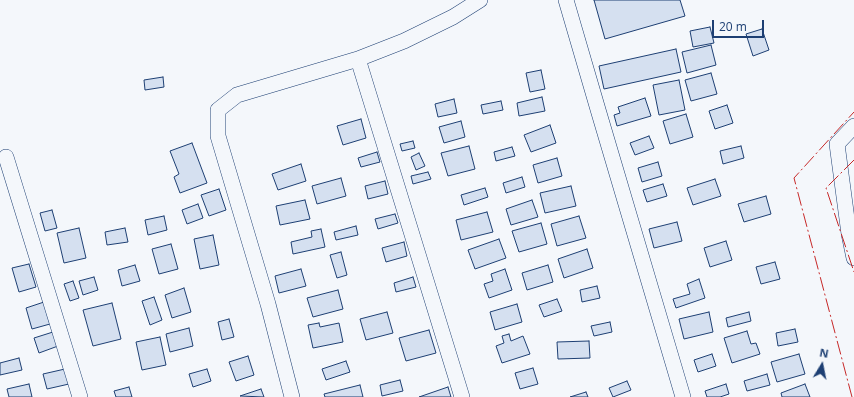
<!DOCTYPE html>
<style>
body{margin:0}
#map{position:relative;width:854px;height:397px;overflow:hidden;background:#f4f7fb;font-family:"Open Sans",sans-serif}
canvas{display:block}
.north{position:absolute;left:802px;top:345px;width:40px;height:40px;-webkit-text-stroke:3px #f4f7fb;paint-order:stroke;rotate:10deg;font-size:11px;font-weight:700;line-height:16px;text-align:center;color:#1d3f73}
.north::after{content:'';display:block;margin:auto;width:14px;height:18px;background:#1d3f73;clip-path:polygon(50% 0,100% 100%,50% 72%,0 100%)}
.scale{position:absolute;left:712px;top:20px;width:52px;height:18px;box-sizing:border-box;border:2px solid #1d3f73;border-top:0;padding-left:5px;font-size:12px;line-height:14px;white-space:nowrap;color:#1d3f73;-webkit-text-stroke:3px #f4f7fb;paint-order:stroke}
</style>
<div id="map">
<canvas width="854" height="397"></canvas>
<div class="north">N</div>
<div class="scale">20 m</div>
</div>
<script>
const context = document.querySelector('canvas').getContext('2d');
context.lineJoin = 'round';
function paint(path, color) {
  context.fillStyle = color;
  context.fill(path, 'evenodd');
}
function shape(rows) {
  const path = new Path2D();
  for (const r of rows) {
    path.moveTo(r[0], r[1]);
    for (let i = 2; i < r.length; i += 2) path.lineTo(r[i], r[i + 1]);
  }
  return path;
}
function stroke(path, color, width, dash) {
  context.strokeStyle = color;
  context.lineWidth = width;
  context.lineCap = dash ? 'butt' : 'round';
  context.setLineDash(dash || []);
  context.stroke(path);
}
const building = shape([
 [594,0,680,0,685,16,605,39,594,0],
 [710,27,714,43,693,47,690,31,710,27],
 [762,29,769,50,753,56,746,34,762,29],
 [711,45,716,65,687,73,682,52,711,45],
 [676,49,681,72,604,89,599,66,676,49],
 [541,70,545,89,530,92,526,73,541,70],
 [711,73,717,94,691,101,685,80,711,73],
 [163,77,164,87,145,90,144,80,163,77],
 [679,80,685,110,659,115,653,85,679,80],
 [542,97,545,111,519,116,517,103,542,97],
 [645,98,651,116,617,126,614,115,620,113,618,107,645,98],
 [454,99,457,113,438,117,435,104,454,99],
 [501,101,503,110,483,114,481,105,501,101],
 [727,105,733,123,715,129,709,111,727,105],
 [686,114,693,137,670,144,663,121,686,114],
 [361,119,366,138,343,145,337,126,361,119],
 [461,121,465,137,444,143,439,127,461,121],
 [550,125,556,143,531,152,524,135,550,125],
 [649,136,654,148,635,155,630,143,649,136],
 [413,141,415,148,402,151,400,144,413,141],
 [192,143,207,183,180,193,174,177,179,174,170,151,192,143],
 [469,146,475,169,448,176,441,153,469,146],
 [741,146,744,158,723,164,720,151,741,146],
 [512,147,515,156,496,161,494,152,512,147],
 [377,152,380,162,361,167,358,158,377,152],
 [419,153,425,166,416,170,411,157,419,153],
 [557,158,562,176,538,183,533,165,557,158],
 [658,162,662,176,642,182,638,168,658,162],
 [301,164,306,181,278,190,272,174,301,164],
 [428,172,431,179,413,184,411,176,428,172],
 [522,177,525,187,506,193,503,183,522,177],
 [341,178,346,196,317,204,312,186,341,178],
 [715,179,721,196,693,205,687,188,715,179],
 [385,181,388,194,368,199,365,186,385,181],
 [663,184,667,196,647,202,643,190,663,184],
 [571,186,576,206,545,213,540,193,571,186],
 [485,188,488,197,464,205,461,195,485,188],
 [219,189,226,210,209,216,201,195,219,189],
 [766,196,771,214,744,222,738,204,766,196],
 [305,200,310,219,280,225,276,206,305,200],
 [532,200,538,217,511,225,506,209,532,200],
 [198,204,203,218,187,224,182,210,198,204],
 [52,210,57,228,45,231,40,213,52,210],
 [487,212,493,232,461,240,456,220,487,212],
 [395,214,398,223,378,229,375,219,395,214],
 [164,216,167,230,148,235,145,220,164,216],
 [579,216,586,238,557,246,551,224,579,216],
 [677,222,682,241,654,248,649,229,677,222],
 [541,223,547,244,519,252,512,231,541,223],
 [356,226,358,235,336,240,334,232,356,226],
 [79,228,86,258,64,263,57,233,79,228],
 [125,228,128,242,107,245,105,232,125,228],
 [321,229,325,247,293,254,291,242,312,237,311,231,321,229],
 [213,235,219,265,200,269,194,239,213,235],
 [499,239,506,258,475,269,468,250,499,239],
 [726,241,732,260,710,267,704,248,726,241],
 [404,242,407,256,386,262,382,248,404,242],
 [171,244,178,269,159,274,152,249,171,244],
 [587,249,593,268,564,278,558,259,587,249],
 [341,252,347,275,337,278,330,255,341,252],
 [775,262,780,279,761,284,756,267,775,262],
 [29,264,36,287,19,292,12,268,29,264],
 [135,265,140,281,122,286,118,270,135,265],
 [548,265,553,282,527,290,522,273,548,265],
 [301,269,306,286,279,293,275,276,301,269],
 [505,269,512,290,489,298,484,284,493,281,491,274,505,269],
 [94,277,98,290,83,295,79,281,94,277],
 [413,277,416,287,396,292,394,283,413,277],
 [699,279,705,298,676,308,673,299,690,294,687,284,699,279],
 [73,281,79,298,70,301,64,284,73,281],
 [597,286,600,298,582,302,580,290,597,286],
 [184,288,191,312,172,318,165,295,184,288],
 [338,290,343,309,313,317,307,298,338,290],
 [154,297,162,320,150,325,142,301,154,297],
 [557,299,562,311,544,317,539,305,557,299],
 [44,302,50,324,32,329,26,308,44,302],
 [112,303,121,339,93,346,83,310,112,303],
 [517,304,522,322,495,330,490,312,517,304],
 [387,312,393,333,366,340,360,319,387,312],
 [709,312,713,332,684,339,679,319,709,312],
 [749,312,751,321,728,327,726,318,749,312],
 [229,319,234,337,222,340,218,322,229,319],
 [610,322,612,332,594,336,591,326,610,322],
 [319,323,320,327,339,323,343,342,313,348,308,325,319,323],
 [189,328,193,346,170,352,166,334,189,328],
 [795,329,798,342,778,346,776,333,795,329],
 [429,330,436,353,406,361,399,338,429,330],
 [747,331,751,344,756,343,760,354,732,363,724,338,747,331],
 [53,332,58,346,39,353,34,338,53,332],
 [509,334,511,341,523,336,530,354,502,363,496,346,504,343,502,336,509,334],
 [160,337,166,365,142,370,136,342,160,337],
 [589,341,590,358,558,359,557,342,589,341],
 [712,354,716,366,698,372,694,360,712,354],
 [799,354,805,374,777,382,771,362,799,354],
 [248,356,254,375,236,381,229,362,248,356],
 [19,358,22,370,0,375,0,363,19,358],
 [346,361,350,372,326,380,322,369,346,361],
 [533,368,538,384,520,389,515,373,533,368],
 [65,369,69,384,47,389,43,374,65,369],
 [207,369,211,381,193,387,189,374,207,369],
 [767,374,770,385,747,391,744,381,767,374],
 [400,380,403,391,382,396,380,385,400,380],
 [627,381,631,390,613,397,609,388,627,381],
 [29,384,32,397,9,397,7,389,29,384],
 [726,384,729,394,720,397,707,397,705,391,726,384],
 [805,384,810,397,782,397,781,393,805,384],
 [360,385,363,397,325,397,324,394,360,385],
 [129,387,132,397,116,397,114,391,129,387],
 [448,387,451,397,419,397,448,387],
 [261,389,264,397,240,396,261,389],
 [586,392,588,397,570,397,586,392]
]);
const street = shape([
 [566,0,599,113,683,397],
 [358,59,462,397],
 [854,126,837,144,849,234,854,258],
 [6,157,80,397],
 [292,397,268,304,218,136,218,110,237,95,358,59,404,41,453,17,480,0]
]);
const power = shape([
 [854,160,826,188,854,272],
 [852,397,794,178,854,112]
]);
paint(building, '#d5e0f0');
stroke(building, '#1d3f73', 1);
stroke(street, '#1d3f73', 16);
stroke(street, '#f4f7fb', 15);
stroke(power, '#c62828', 1, [14, 3, 2, 3]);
</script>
